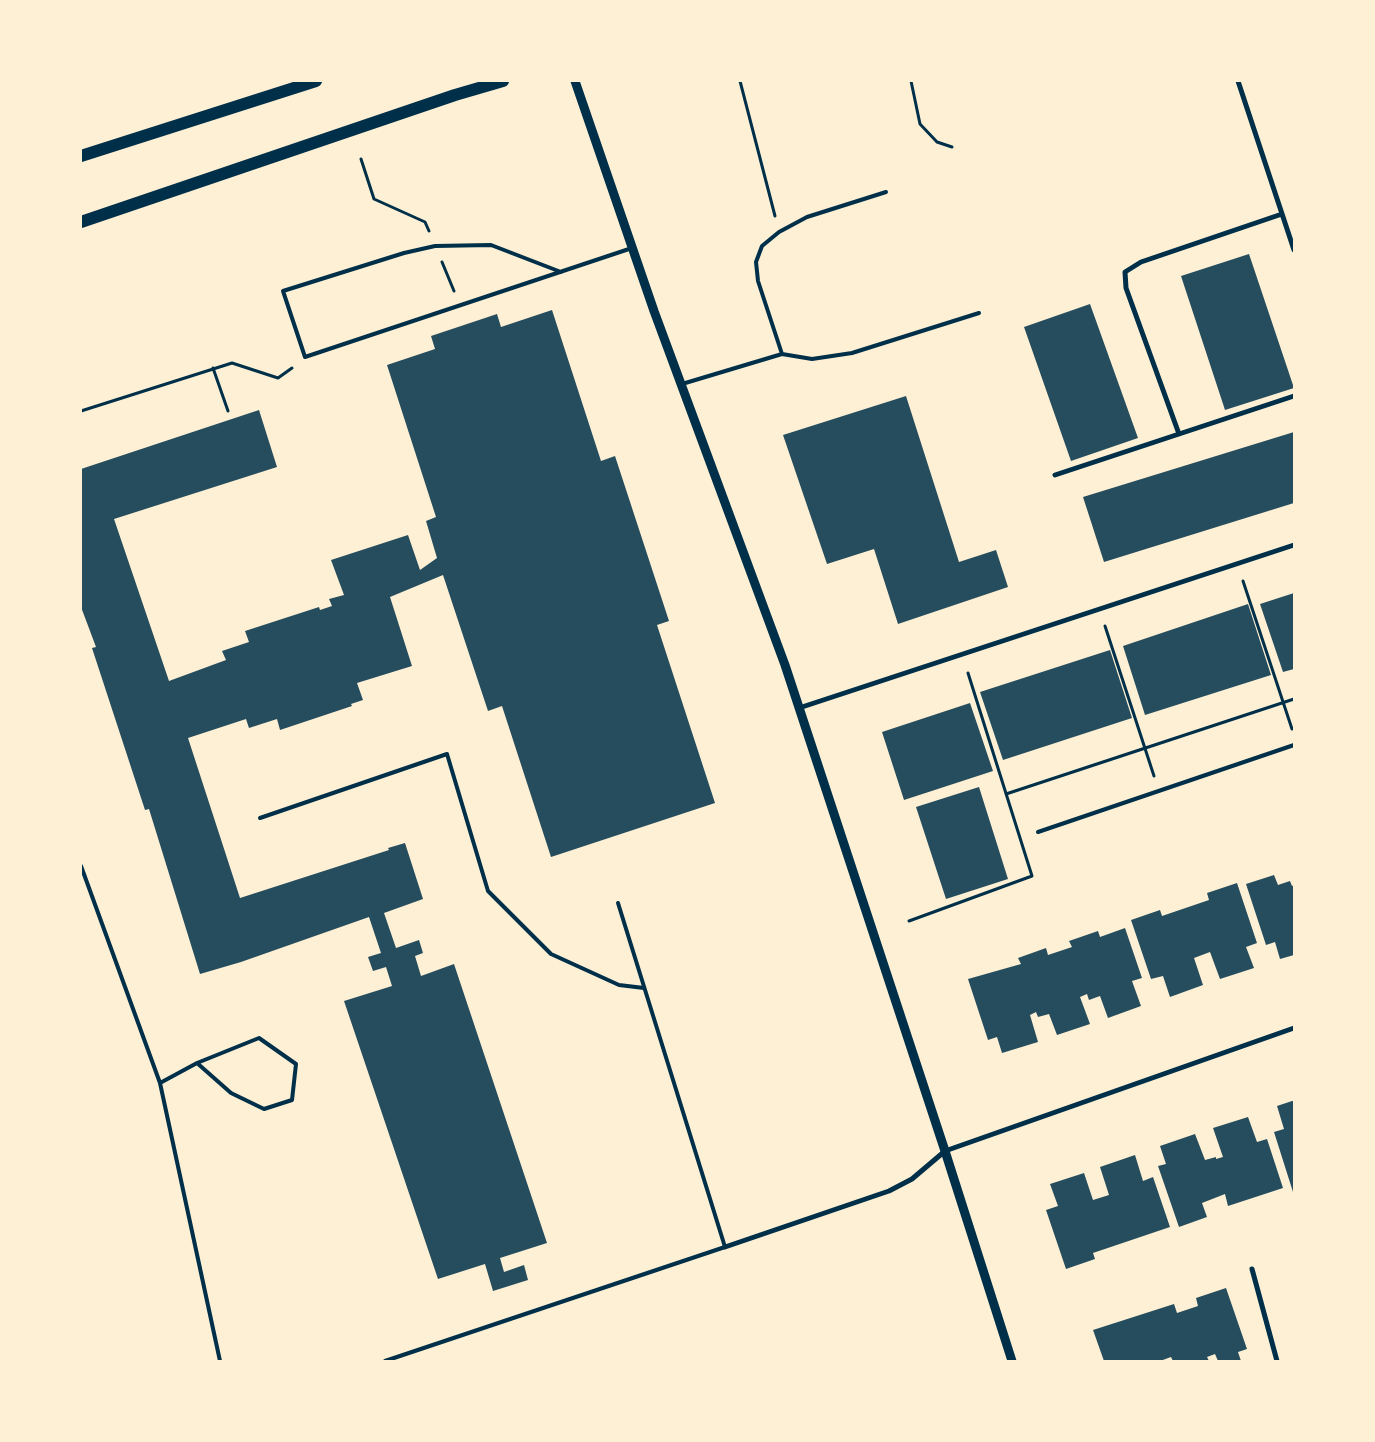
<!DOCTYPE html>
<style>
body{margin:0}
#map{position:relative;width:1375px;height:1442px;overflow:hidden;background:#fdf0d5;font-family:"DejaVu Sans",sans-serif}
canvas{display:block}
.frame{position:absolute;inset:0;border:82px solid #fdf0d5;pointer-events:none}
</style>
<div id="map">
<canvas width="1375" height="1442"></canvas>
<div class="frame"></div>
</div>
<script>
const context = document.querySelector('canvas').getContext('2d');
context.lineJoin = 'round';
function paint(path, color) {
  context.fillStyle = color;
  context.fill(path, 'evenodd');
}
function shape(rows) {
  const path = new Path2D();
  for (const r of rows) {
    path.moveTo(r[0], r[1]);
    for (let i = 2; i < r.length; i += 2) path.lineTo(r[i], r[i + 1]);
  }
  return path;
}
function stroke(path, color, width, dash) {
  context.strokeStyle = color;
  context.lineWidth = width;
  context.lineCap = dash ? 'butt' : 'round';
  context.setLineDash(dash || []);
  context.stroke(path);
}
const building = shape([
 [1249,254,1294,388,1225,410,1181,276],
 [1090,304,1138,438,1071,461,1024,327],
 [552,310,601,461,615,456,669,621,657,625,715,803,551,857,502,706,488,711,443,575,390,597,412,666,357,683,363,700,351,704,352,706,280,730,277,719,249,728,246,719,188,738,240,898,389,850,388,848,405,843,423,899,384,913,396,948,419,940,423,953,415,956,421,976,454,964,547,1243,500,1258,504,1272,524,1265,528,1280,493,1291,485,1264,438,1279,344,1001,392,986,386,967,373,971,368,957,381,953,369,917,241,962,200,974,149,809,145,810,92,648,96,647,81,607,81,469,259,410,277,467,114,519,169,681,226,660,222,651,249,642,245,631,319,607,320,610,332,606,329,599,344,595,331,560,408,535,420,570,437,558,426,521,436,517,387,365,435,349,431,336,497,314,501,327],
 [906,396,959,562,996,550,1008,587,898,624,874,549,827,564,783,435],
 [1294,432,1294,503,1104,562,1083,497],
 [1294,593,1294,669,1283,672,1260,604],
 [1248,604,1271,675,1145,715,1123,646],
 [1110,650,1132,718,1003,760,980,692],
 [970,703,993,771,904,800,882,732],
 [979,787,1008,879,946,899,916,807],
 [1274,875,1278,885,1290,881,1292,886,1294,885,1294,955,1280,959,1275,942,1266,945,1246,884],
 [1237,883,1257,943,1246,947,1254,968,1220,979,1210,952,1194,958,1203,985,1170,997,1163,976,1151,979,1131,920,1160,910,1162,916,1209,900,1207,893],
 [1125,928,1142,978,1132,981,1141,1006,1108,1018,1100,996,1089,1000,1087,994,1080,997,1090,1024,1057,1035,1049,1014,1038,1017,1036,1012,1030,1015,1038,1042,1002,1053,997,1037,988,1040,968,979,1021,964,1018,958,1046,948,1048,955,1072,947,1069,941,1098,931,1100,937],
 [1292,1101,1294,1101,1293,1192,1274,1132,1284,1129,1277,1106],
 [1248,1117,1257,1142,1267,1139,1283,1188,1228,1206,1225,1194,1202,1203,1207,1217,1179,1227,1158,1166,1166,1164,1160,1146,1195,1134,1205,1160,1216,1157,1216,1159,1223,1157,1213,1128],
 [1135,1155,1143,1181,1153,1177,1170,1227,1093,1253,1095,1259,1066,1269,1046,1210,1058,1206,1050,1184,1084,1173,1093,1200,1109,1195,1100,1167],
 [1226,1288,1247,1349,1238,1352,1241,1361,1218,1361,1215,1354,1207,1357,1209,1361,1173,1361,1171,1357,1160,1361,1104,1361,1093,1330,1174,1304,1177,1313,1198,1306,1196,1298]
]);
const path = shape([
 [740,81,775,216],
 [911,81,920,124,937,142,952,147],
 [361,159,374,199,425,222,429,231],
 [442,262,454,291],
 [213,368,228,411],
 [81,411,232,363,278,378,292,368],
 [1243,581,1292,729],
 [1105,626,1154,776],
 [1006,794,1294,699],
 [909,921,1032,876,968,673]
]);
const service = shape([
 [561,272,491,245,435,246,404,253,283,291,305,357,632,248],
 [782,354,758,281,756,262,762,246,779,232,807,217,886,192],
 [682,384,782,354,812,359,852,353,979,313],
 [260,818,447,754,488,891,551,954,619,985,644,988],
 [1038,832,1294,745],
 [81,866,160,1083,220,1361],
 [160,1083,197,1063,259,1038,296,1064,292,1100,264,1109,231,1093,197,1063],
 [385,1361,725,1247,618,903]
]);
const minor = shape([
 [1238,81,1294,250],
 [1179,434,1126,288,1125,272,1141,262,1282,214],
 [1055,475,1294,396],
 [799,708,1294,545],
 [725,1247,889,1191,912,1179,945,1151,1294,1028],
 [1252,1269,1277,1361]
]);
const tertiary = shape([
 [575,81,654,311,785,665,945,1151,1012,1361]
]);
const primary = shape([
 [81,156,316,81],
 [81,222,455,95,503,81]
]);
paint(building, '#264d5e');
stroke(path, '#003049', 3);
stroke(service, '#003049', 4);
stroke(minor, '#003049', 5);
stroke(tertiary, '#003049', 9);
stroke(primary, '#003049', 12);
</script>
